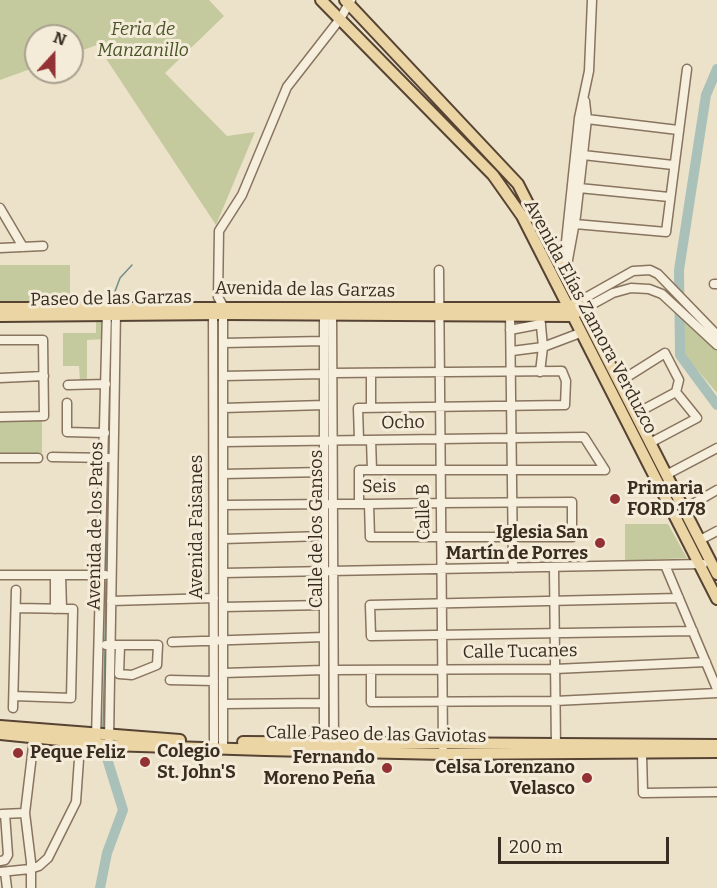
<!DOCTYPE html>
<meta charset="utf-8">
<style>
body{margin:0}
#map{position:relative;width:717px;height:888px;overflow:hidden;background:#ece2c9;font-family:Bitter,serif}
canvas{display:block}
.north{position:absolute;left:24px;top:24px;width:60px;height:60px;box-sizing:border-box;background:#f4ecd9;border:2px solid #a9a08f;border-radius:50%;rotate:21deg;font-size:16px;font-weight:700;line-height:24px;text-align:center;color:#392d21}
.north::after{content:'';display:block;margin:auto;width:21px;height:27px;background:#933234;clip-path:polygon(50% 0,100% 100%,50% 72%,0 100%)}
.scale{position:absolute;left:498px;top:837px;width:171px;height:27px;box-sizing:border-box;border:3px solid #392d21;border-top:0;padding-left:8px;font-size:18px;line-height:21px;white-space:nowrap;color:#392d21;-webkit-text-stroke:4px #f4ecd9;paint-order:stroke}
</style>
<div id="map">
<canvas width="717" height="888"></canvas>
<div class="north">N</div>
<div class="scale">200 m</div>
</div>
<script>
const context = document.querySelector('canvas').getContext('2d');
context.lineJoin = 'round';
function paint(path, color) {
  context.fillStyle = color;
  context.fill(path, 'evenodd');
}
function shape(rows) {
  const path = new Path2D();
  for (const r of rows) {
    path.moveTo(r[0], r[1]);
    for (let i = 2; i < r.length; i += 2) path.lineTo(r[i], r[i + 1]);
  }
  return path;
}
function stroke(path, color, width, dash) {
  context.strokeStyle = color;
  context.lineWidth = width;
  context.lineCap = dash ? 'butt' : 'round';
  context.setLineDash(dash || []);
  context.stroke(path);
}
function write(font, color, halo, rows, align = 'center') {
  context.font = font + ' Bitter,serif';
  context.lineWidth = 6;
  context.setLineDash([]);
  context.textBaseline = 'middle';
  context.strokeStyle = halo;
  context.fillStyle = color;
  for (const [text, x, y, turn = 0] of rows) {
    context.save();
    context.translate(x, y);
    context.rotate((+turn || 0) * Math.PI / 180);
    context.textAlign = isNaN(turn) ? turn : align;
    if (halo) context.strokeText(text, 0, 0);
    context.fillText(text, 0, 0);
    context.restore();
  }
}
const green = shape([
 [0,0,209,0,224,16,165,73,227,136,255,132,216,225,97,45,72,54,72,36,36,36,36,67,0,80],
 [0,265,70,265,70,301,0,301],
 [682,317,717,348,717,393,683,353],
 [96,319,104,319,105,339,87,340,87,381,80,381,79,366,63,366,63,333,96,333],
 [0,420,42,420,42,453,0,453],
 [625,524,668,524,687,558,625,561]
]);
const stream = shape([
 [111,302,120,278,132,265],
 [110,359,110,347],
 [110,381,110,367],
 [109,407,109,386],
 [108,453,109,416],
 [106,573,108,463],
 [105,641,106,582],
 [103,728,105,649]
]);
const river = shape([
 [717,69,706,95,679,270,680,355,717,405],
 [100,888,107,853,123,810,105,752]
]);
const minor = shape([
 [587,119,678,130],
 [583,155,673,165],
 [579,188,669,197],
 [0,208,23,247],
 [575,224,666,232,687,69],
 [0,248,43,246],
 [559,266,566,242,579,118,589,71,592,0],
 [439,270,443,747],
 [565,276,576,216,587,119,585,101],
 [714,284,717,284],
 [578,302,633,271,650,270,658,274,717,335],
 [213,308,214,748],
 [582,310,613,293,631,288,649,289,662,294,717,345],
 [324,311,324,748],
 [332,311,334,748],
 [510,311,513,568],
 [540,315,543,347,540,372],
 [510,330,541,324],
 [0,340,43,340,44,416,0,417],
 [223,343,324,341],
 [512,351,543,347,580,333],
 [333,373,562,371,566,381,565,405,358,408,359,440],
 [223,376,324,374],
 [0,378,44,376],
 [619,382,665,353,679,380,676,392,697,418,650,443],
 [68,385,106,384],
 [67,403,67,432,105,433],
 [223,408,324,405],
 [371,408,371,373],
 [635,414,676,392],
 [371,440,372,470],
 [223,442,584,437,605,470],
 [52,457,109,458],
 [0,458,38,458],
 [223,474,324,472],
 [666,475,717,448],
 [359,504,359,470,605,470],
 [223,505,333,504,369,504,441,503,572,502,572,537,370,537,369,504],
 [684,509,717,490],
 [223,539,324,536],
 [700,540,717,531],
 [665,565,717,689],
 [554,567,556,750],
 [223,573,703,564],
 [0,575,105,575],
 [55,575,55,609],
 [61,575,62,609],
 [679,598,370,605,371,636,693,631],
 [111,601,214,598],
 [223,607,324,605],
 [172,642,324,637],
 [106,645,158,645,157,665,132,675,119,674,120,646],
 [334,670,555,669,706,662],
 [371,670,371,702,555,701,717,693],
 [223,673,324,670],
 [170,680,214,681],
 [14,696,71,698,73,609,16,608],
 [223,704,324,703],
 [13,708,16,590],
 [96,739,107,311],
 [109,739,116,311],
 [223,748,223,306,218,297,219,231,242,195,287,87,340,19,351,0],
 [642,754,643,793,717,792],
 [2,814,25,813],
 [0,861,5,860,8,855,5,814],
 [0,872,30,869,39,866,48,858,76,802,79,759,90,743],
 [5,872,7,888],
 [31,888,31,862,25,813,34,738]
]);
const major = shape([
 [321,0,493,175,522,216,717,599],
 [345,0,518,184,717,574],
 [0,308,567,308,572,305],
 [0,316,223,314,571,316,576,313],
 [0,726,180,740],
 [0,734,109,745,265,750,443,754,717,752],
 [243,742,717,745]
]);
const markers = [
 [615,499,6,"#933234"],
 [600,543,6,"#933234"],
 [18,753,6,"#933234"],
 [145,762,6,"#933234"],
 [387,768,6,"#933234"],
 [587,778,6,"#933234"]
];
const parkNames = [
 ["Feria de",143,30],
 ["Manzanillo",143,51]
];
const streetNames = [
 ["Avenida de las Garzas",305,290,1],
 ["Paseo de las Garzas",111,299,-1],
 ["Avenida Elías Zamora Verduzco",590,317,62],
 ["Ocho",403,423,-1],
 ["Seis",379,487,-1],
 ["Calle B",424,512,-91],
 ["Avenida de los Patos",96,526,-89],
 ["Avenida Faisanes",197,527,-90],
 ["Calle de los Gansos",317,529,-90],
 ["Calle Tucanes",520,652,-1],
 ["Calle Paseo de las Gaviotas",376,735,1]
];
const poiNames = [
 ["Primaria",627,489],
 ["FORD 178",627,510],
 ["Iglesia San",588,533,"right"],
 ["Martín de Porres",588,554,"right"],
 ["Colegio",157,752],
 ["St. John'S",157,773],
 ["Peque Feliz",30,753],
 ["Fernando",375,758,"right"],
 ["Moreno Peña",375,779,"right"],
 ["Celsa Lorenzano",575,768,"right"],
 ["Velasco",575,789,"right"]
];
paint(green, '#c5ca9e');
stroke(stream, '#718f87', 1.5);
stroke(river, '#aac1ba', 10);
stroke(minor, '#88745f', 11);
stroke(major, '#564333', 14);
stroke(minor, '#f7efdd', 8);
stroke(major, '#ecd5a5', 10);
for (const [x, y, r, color] of markers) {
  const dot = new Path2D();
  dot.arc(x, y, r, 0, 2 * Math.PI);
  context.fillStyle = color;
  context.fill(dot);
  stroke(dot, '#f4ecd9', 2);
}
write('italic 18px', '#4a5429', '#f4ecd9', parkNames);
write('18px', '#392d21', '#f4ecd9', streetNames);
write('bold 18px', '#392d21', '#f4ecd9', poiNames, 'left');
</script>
